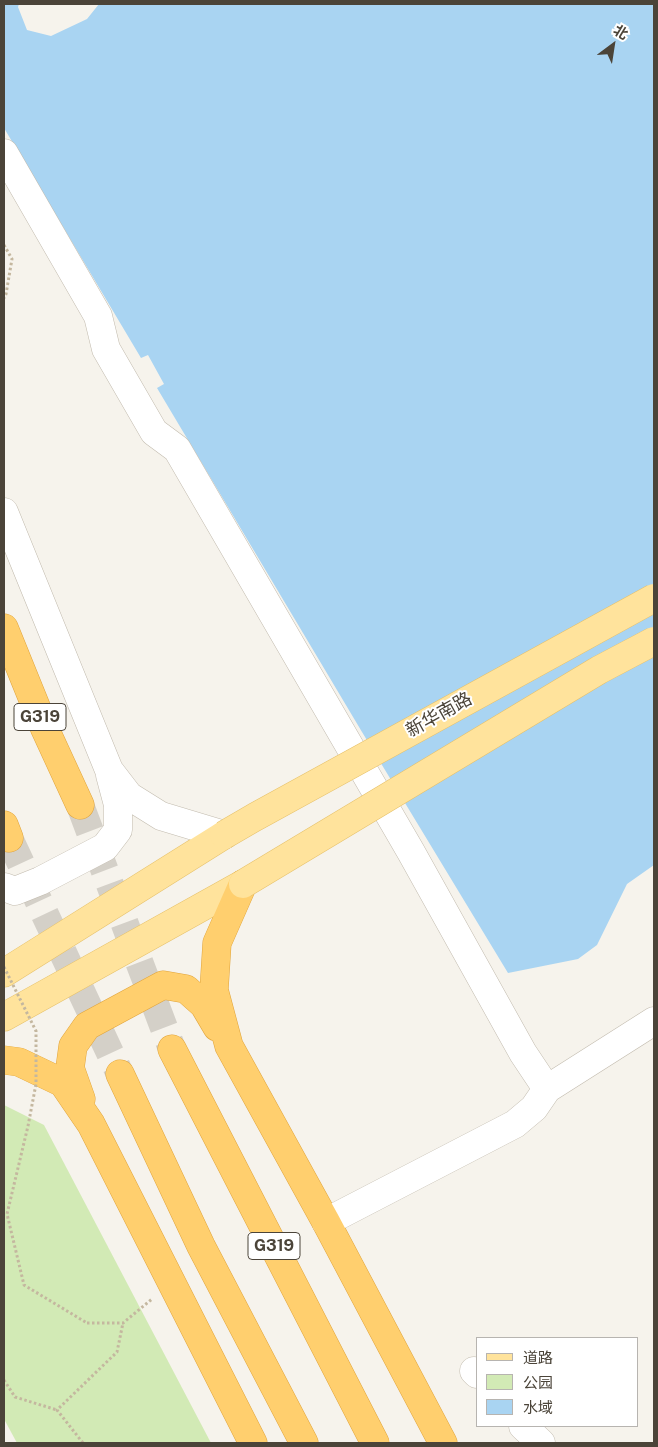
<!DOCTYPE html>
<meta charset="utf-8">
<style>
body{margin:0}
#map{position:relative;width:658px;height:1447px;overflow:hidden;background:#f6f3ec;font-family:"Public Sans","Noto Sans SC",sans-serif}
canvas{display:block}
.frame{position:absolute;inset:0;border:5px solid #4b4439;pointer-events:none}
.legend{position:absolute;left:476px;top:1337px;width:162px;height:90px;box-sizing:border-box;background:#fff;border:1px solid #b7b4b0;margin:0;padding:6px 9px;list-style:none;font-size:15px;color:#4b4439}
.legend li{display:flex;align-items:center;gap:10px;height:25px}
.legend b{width:25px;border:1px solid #b7b4b0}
.north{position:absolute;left:588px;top:20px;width:50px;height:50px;-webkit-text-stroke:4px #fff;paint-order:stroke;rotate:31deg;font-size:14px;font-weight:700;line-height:20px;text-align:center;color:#4b4439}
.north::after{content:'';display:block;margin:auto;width:18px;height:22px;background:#4b4439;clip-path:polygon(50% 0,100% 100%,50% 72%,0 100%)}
</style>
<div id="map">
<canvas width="658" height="1447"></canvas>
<div class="frame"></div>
<ul class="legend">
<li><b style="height:6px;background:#ffe39c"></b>道路</li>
<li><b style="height:14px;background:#d2eab5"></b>公园</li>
<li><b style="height:14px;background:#a9d4f2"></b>水域</li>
</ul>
<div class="north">北</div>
</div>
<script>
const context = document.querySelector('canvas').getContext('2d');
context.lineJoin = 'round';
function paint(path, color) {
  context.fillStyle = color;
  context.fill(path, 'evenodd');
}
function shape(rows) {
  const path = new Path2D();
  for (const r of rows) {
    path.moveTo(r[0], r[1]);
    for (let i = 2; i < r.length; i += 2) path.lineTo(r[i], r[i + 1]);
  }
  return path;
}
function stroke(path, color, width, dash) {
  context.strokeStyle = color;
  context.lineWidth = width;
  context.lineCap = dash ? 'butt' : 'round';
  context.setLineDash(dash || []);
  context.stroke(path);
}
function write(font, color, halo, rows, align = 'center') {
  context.font = font + ' "Public Sans","Noto Sans SC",sans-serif';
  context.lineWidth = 4;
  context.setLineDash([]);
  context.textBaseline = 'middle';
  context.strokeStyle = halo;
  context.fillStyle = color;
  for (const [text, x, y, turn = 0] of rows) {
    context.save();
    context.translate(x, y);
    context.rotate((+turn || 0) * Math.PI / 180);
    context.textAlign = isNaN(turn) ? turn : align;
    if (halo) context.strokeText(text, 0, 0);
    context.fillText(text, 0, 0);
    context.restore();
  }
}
const green = shape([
 [4,1105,44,1125,211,1443,17,1443,4,1419]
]);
const water = shape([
 [4,4,19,4,18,7,27,30,51,36,87,19,99,4,654,4,654,865,627,884,597,945,578,959,508,973,362,732,157,388,164,384,148,355,141,358,4,128]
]);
const majorTunnel = shape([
 [80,805,172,1049]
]);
const highwayTunnel = shape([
 [9,838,120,1074]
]);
const path = shape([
 [4,245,12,259,6,294,4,298],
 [87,1323,123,1323,152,1299],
 [4,1380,15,1397,57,1410],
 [83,1443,57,1410,117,1352,123,1323]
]);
const minor = shape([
 [4,153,98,316,106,349,154,432,177,449,411,852,523,1053,547,1089],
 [4,512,109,770,129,796,161,816,224,835],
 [4,887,15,891,40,881,105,847,118,830,118,805,110,775],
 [326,1222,515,1124,534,1108,547,1089,654,1021],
 [474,1371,477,1374],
 [523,1426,541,1443]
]);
const major = shape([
 [4,973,224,835],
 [4,1017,243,884]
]);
const highway = shape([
 [4,628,45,729,80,805],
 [4,825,9,838],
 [243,884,217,943,214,990,229,1046,326,1222,443,1443],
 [172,1049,375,1443],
 [4,1060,19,1062,63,1083,91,1124,253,1443],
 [120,1074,201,1246,304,1443],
 [81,1099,70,1068,73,1046,87,1026,163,985,186,989,204,1005,217,1027]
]);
const pathBridge = shape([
 [4,967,36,1031,36,1084,28,1126,7,1214,24,1285,87,1323]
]);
const majorBridge = shape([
 [224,835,255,817,654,598],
 [243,884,599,670,654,641]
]);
const shields = [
 [40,717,52],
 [274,1246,52]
];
const shieldNames = [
 ["G319",40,717],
 ["G319",274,1246]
];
const streetNames = [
 ["新华南路",439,715,-29]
];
paint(green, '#d2eab5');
paint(water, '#a9d4f2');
stroke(majorTunnel, '#d4d0c8', 28, [28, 14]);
stroke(highwayTunnel, '#d4d0c8', 28, [28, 14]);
stroke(minor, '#c2bbae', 29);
stroke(major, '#e6c16a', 29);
stroke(highway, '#e0a43c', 29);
stroke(path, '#c4b79f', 3, [2.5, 2.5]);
stroke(minor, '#fff', 28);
stroke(major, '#ffe39c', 28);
stroke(highway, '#ffcf6e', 28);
stroke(majorBridge, '#e6c16a', 29, []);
stroke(pathBridge, '#c4b79f', 3, [2.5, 2.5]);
stroke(majorBridge, '#ffe39c', 28);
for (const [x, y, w] of shields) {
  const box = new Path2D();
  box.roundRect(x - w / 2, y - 13.5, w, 27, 4);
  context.fillStyle = '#fff';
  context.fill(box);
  stroke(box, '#4b4439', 1);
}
write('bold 16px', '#4b4439', null, shieldNames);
write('18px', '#4b4439', '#fff', streetNames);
</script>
